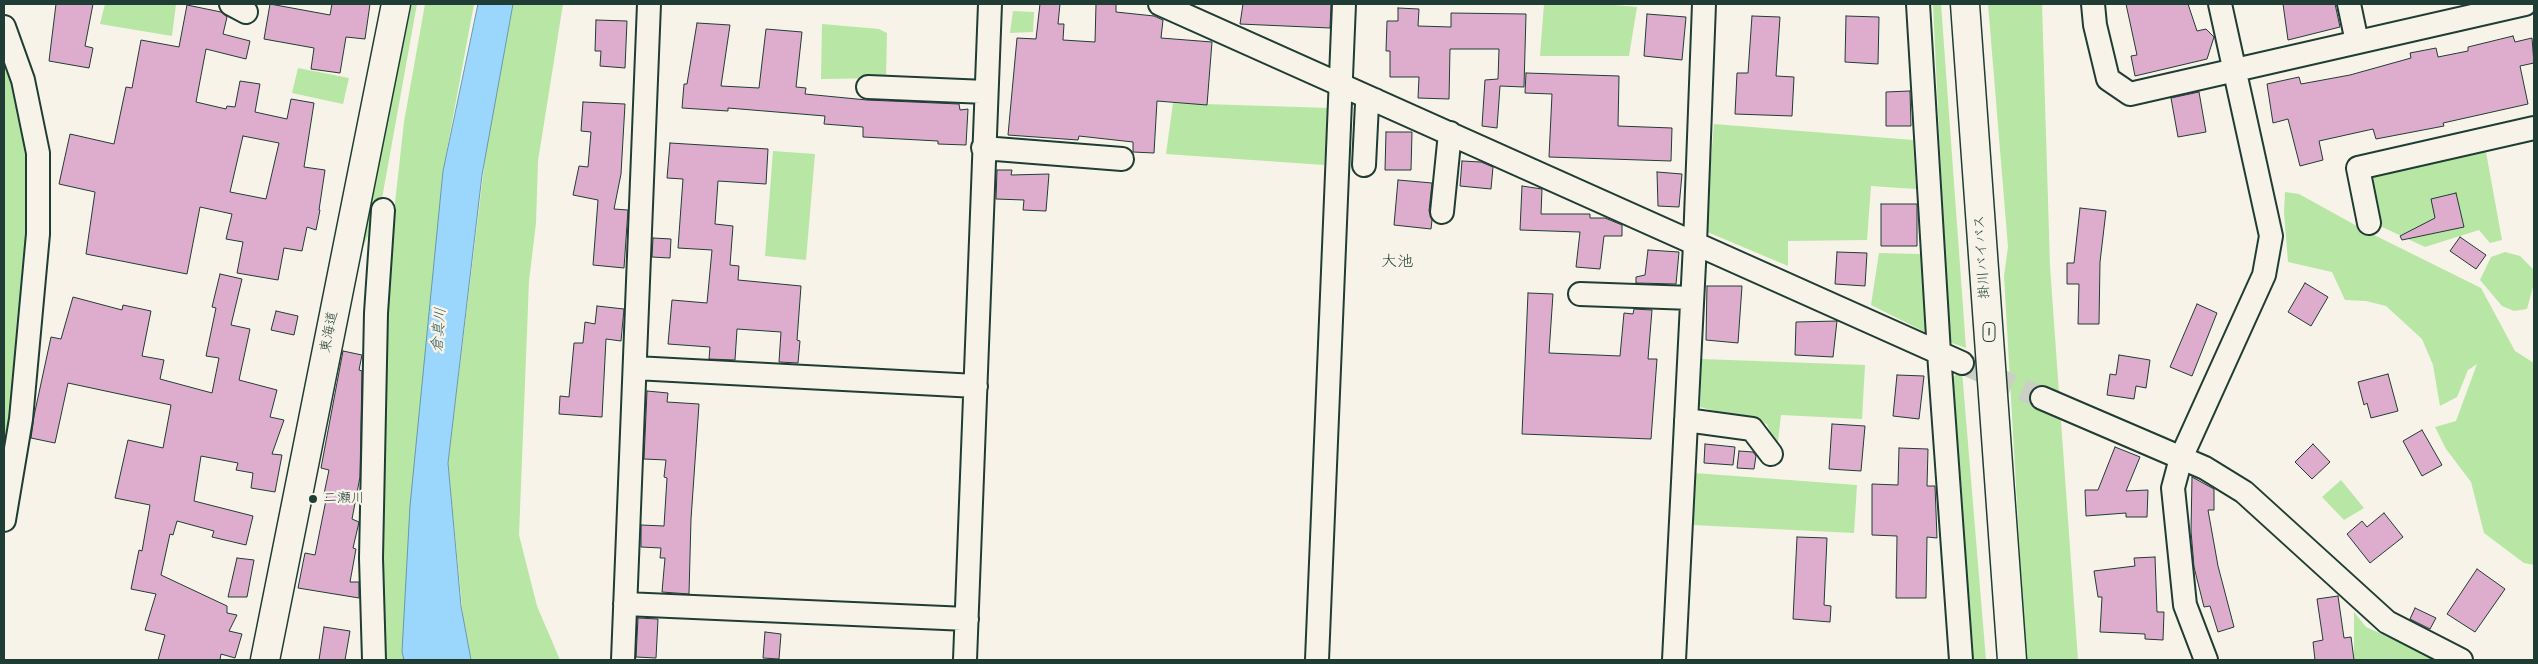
<!DOCTYPE html>
<meta charset="utf-8">
<style>
body{margin:0}
#map{position:relative;width:2538px;height:664px;overflow:hidden;background:#f7f3e8;font-family:"Architects Daughter",sans-serif}
canvas{display:block}
.frame{position:absolute;inset:0;border:5px solid #1f3d34;pointer-events:none}
</style>
<div id="map">
<canvas width="2538" height="664"></canvas>
<div class="frame"></div>
</div>
<script>
const context = document.querySelector('canvas').getContext('2d');
context.lineJoin = 'round';
function paint(path, color) {
  context.fillStyle = color;
  context.fill(path, 'evenodd');
}
function shape(rows) {
  const path = new Path2D();
  for (const r of rows) {
    path.moveTo(r[0], r[1]);
    for (let i = 2; i < r.length; i += 2) path.lineTo(r[i], r[i + 1]);
  }
  return path;
}
function stroke(path, color, width, dash) {
  context.strokeStyle = color;
  context.lineWidth = width;
  context.lineCap = dash ? 'butt' : 'round';
  context.setLineDash(dash || []);
  context.stroke(path);
}
function write(font, color, halo, rows, align = 'center') {
  context.font = font + ' "Architects Daughter","Klee One",sans-serif';
  context.lineWidth = 4.5;
  context.setLineDash([]);
  context.textBaseline = 'middle';
  context.strokeStyle = halo;
  context.fillStyle = color;
  for (const [text, x, y, turn = 0] of rows) {
    context.save();
    context.translate(x, y);
    context.rotate((+turn || 0) * Math.PI / 180);
    context.textAlign = isNaN(turn) ? turn : align;
    if (halo) context.strokeText(text, 0, 0);
    context.fillText(text, 0, 0);
    context.restore();
  }
}
const green = shape([
 [105,4,176,4,172,36,100,24],
 [412,4,417,4,381,204,357,262],
 [425,4,474,4,443,171,404,660,381,660,386,284,404,122],
 [513,4,563,4,538,161,536,223,529,281,519,535,537,606,560,660,471,660,463,616,448,463,487,143],
 [1544,4,1601,4,1637,7,1629,56,1540,56],
 [1933,4,1941,4,1966,348,1949,342],
 [1988,4,2042,4,2050,266,2078,660,2026,660,2004,276,2008,247],
 [1013,11,1034,12,1033,32,1010,33],
 [822,24,879,29,887,33,886,78,821,79],
 [4,27,38,153,4,490],
 [298,68,349,78,343,104,292,93],
 [1173,103,1329,108,1324,165,1166,154],
 [1714,124,1913,140,1916,189,1871,186,1867,240,1788,241,1788,266,1705,231],
 [773,151,815,154,806,260,765,256],
 [2486,152,2502,240,2490,243,2479,230,2425,247,2378,225,2369,174],
 [2285,192,2299,194,2366,231,2481,288,2515,351,2534,363,2534,565,2524,563,2484,533,2471,482,2446,449,2435,427,2456,421,2477,364,2468,370,2457,397,2440,406,2433,365,2422,339,2386,306,2366,301,2345,300,2332,272,2288,262,2284,213],
 [2505,252,2520,256,2534,270,2534,283,2527,309,2514,311,2502,306,2480,280,2491,257],
 [1879,253,1921,254,1927,333,1871,305],
 [1702,359,1865,365,1862,419,1781,415,1777,450,1767,424,1700,407],
 [1962,371,1986,660,1970,660,1951,378],
 [1694,473,1857,485,1854,533,1692,525],
 [2341,480,2364,508,2344,520,2322,497],
 [2354,612,2366,627,2439,660,2354,660]
]);
const water = shape([
 [478,4,513,4,482,175,448,463,461,606,471,660,404,660,402,652,410,506,443,171,478,4]
]);
const building = shape([
 [56,4,93,4,85,46,93,48,89,68,49,61,56,4],
 [270,4,330,15,332,4,370,4,365,39,346,37,340,73,311,69,314,48,264,39,270,4],
 [1040,4,1060,4,1058,24,1064,24,1063,40,1095,42,1096,4,1116,4,1116,12,1154,16,1163,20,1161,38,1212,42,1207,105,1157,101,1154,153,1133,152,1133,142,1079,136,1078,140,1008,135,1017,38,1036,39,1040,4],
 [1243,4,1331,4,1330,28,1240,24,1243,4],
 [2126,4,2188,4,2197,31,2206,29,2214,37,2207,59,2135,76,2131,56,2137,55,2126,4],
 [2283,4,2335,4,2340,27,2288,40,2283,4],
 [187,5,221,12,227,17,223,34,250,41,246,59,206,49,196,102,226,109,227,106,235,107,240,81,260,84,255,112,287,119,291,99,314,103,304,167,325,170,319,210,320,210,316,230,307,227,302,251,284,248,278,280,237,273,243,242,226,239,232,214,200,207,187,274,86,254,95,192,59,184,70,134,114,144,126,87,132,88,141,40,179,47,187,5],
 [243,136,279,143,266,199,230,192,243,136],
 [1398,8,1419,9,1418,26,1451,27,1451,13,1526,14,1524,87,1500,86,1497,128,1482,126,1485,80,1498,79,1499,49,1450,49,1449,99,1418,98,1419,77,1390,77,1390,51,1386,51,1387,21,1398,21,1398,8],
 [1647,14,1686,17,1682,60,1644,56,1647,14],
 [1752,16,1780,17,1776,76,1794,77,1792,116,1735,114,1737,73,1748,73,1752,16],
 [1846,16,1879,17,1878,64,1845,62,1846,16],
 [596,20,627,21,625,68,600,66,601,51,595,51,596,20],
 [697,23,730,25,721,86,759,88,766,29,802,32,796,87,806,88,805,94,867,100,959,104,960,110,968,109,966,145,938,144,938,141,863,137,863,127,824,124,825,116,728,108,728,111,682,108,684,84,687,84,697,23],
 [2513,36,2515,42,2532,38,2534,63,2520,66,2528,104,2443,123,2444,126,2376,139,2373,129,2319,141,2323,160,2300,166,2288,119,2273,123,2267,84,2299,77,2301,84,2350,75,2411,58,2410,53,2436,48,2438,57,2468,51,2468,47,2513,36],
 [1526,73,1619,76,1618,126,1672,128,1671,161,1549,157,1552,94,1525,93,1526,73],
 [1910,91,1911,126,1886,126,1886,92,1910,91],
 [2199,92,2206,132,2178,137,2171,98,2199,92],
 [583,102,625,104,621,174,614,209,628,210,624,268,593,265,598,200,573,195,579,166,588,167,591,132,581,131,583,102],
 [1386,132,1412,132,1411,170,1385,170,1386,132],
 [670,143,768,149,766,184,718,181,715,224,733,226,730,265,739,266,738,280,801,286,797,340,800,341,798,363,779,362,781,332,737,329,735,360,709,359,710,347,668,344,672,300,707,303,712,250,678,248,683,179,667,178,670,143],
 [1462,161,1481,162,1493,167,1491,189,1460,186,1462,161],
 [997,170,1012,170,1011,175,1049,174,1046,211,1023,210,1024,200,996,199,997,170],
 [1657,172,1682,174,1679,207,1658,206,1657,172],
 [1398,180,1432,183,1429,211,1432,220,1431,229,1394,225,1398,180],
 [1522,186,1542,189,1541,214,1590,214,1590,218,1605,218,1622,225,1622,236,1604,236,1600,269,1576,267,1580,232,1520,230,1522,186],
 [2456,193,2464,227,2402,240,2400,236,2435,218,2431,199,2456,193],
 [1881,204,1917,204,1917,246,1881,246,1881,204],
 [2080,208,2106,211,2100,262,2099,324,2078,324,2079,284,2067,284,2067,263,2074,263,2080,208],
 [2460,237,2486,255,2476,269,2450,251,2460,237],
 [653,238,671,239,670,258,652,257,653,238],
 [1648,250,1679,252,1676,284,1636,283,1636,277,1645,275,1648,250],
 [1837,252,1867,253,1865,286,1835,284,1837,252],
 [220,274,242,279,231,325,250,329,239,380,277,390,270,417,284,420,272,454,282,455,275,492,251,488,253,473,236,470,238,463,201,456,194,501,253,516,246,545,212,537,214,531,177,521,173,535,170,534,161,575,227,606,227,613,237,615,229,631,242,634,235,658,221,654,220,660,158,660,165,635,145,630,156,594,131,589,139,550,142,551,150,505,115,498,128,440,163,448,171,405,68,383,55,443,31,438,34,416,51,337,61,339,73,297,122,310,123,305,151,311,142,356,164,360,160,379,212,393,219,358,206,356,216,308,212,307,220,274],
 [2305,283,2328,297,2311,326,2288,312,2305,283],
 [1707,286,1742,286,1738,343,1706,340,1707,286],
 [1528,293,1553,294,1549,353,1620,356,1624,313,1633,314,1634,309,1652,310,1648,359,1657,359,1651,439,1522,434,1528,293],
 [2197,304,2217,313,2192,376,2170,367,2197,304],
 [597,306,624,309,621,341,606,339,602,417,559,414,560,396,569,397,574,343,583,343,585,322,595,324,597,306],
 [276,311,298,316,294,335,271,330,276,311],
 [1837,321,1833,357,1795,355,1796,322,1837,321],
 [343,351,362,355,359,370,362,371,360,477,352,519,359,522,353,548,356,549,350,582,359,582,359,598,298,588,305,553,315,555,327,495,324,494,329,470,321,468,343,351],
 [2119,355,2150,360,2146,388,2136,386,2134,399,2107,395,2110,374,2116,375,2119,355],
 [2388,374,2398,411,2371,418,2367,403,2364,405,2358,382,2388,374],
 [1897,375,1924,376,1919,419,1893,416,1897,375],
 [647,391,668,393,667,402,699,404,691,519,689,594,662,592,665,558,660,558,661,548,641,547,641,525,664,526,667,478,664,477,666,460,644,459,647,391],
 [1832,424,1865,426,1861,471,1829,469,1832,424],
 [2422,430,2442,465,2422,476,2403,441,2422,430],
 [1705,444,1735,447,1733,465,1704,463,1705,444],
 [2313,444,2330,462,2312,479,2295,462,2313,444],
 [2115,447,2140,457,2126,491,2148,490,2147,517,2126,517,2126,513,2086,516,2085,490,2098,490,2115,447],
 [1899,448,1928,449,1927,486,1935,486,1937,538,1927,537,1926,598,1896,598,1897,536,1872,535,1872,484,1898,485,1899,448],
 [1739,451,1753,452,1756,456,1754,469,1737,468,1739,451],
 [2192,477,2214,489,2214,510,2208,510,2218,566,2234,627,2218,632,2210,606,2204,607,2194,567,2191,531,2192,477],
 [2384,513,2403,537,2370,563,2347,534,2362,521,2367,527,2384,513],
 [1797,537,1827,538,1824,605,1831,606,1830,622,1793,619,1797,537],
 [2155,557,2157,612,2164,612,2163,640,2145,639,2145,634,2100,632,2102,597,2098,597,2094,571,2135,566,2134,558,2155,557],
 [237,558,254,560,247,597,228,597,237,558],
 [2477,569,2505,589,2475,632,2447,614,2477,569],
 [2338,596,2344,638,2351,637,2354,660,2315,660,2313,642,2323,640,2317,599,2338,596],
 [2415,608,2436,618,2430,629,2410,619,2415,608],
 [638,618,658,619,656,658,636,657,638,618],
 [324,627,350,631,345,660,319,660,324,627],
 [765,632,781,634,779,659,763,658,765,632]
]);
const minorTunnel = shape([
 [1962,363,2042,398]
]);
const minor = shape([
 [231,4,246,12],
 [1160,4,1962,363],
 [1918,4,1939,353,1961,660],
 [2093,4,2095,25,2108,79,2130,94,2525,4],
 [2349,4,2357,42],
 [4,27,23,80,38,153,38,234,21,419,4,520],
 [868,87,986,92],
 [983,148,1122,159],
 [1364,165,1367,104,1375,100],
 [1442,212,1450,133],
 [2369,223,2358,168,2534,128],
 [1580,294,1692,298],
 [635,368,976,386],
 [2042,398,2205,468,2244,492,2387,622,2461,660],
 [1686,420,1752,429,1771,454],
 [625,604,967,619],
 [374,660,371,558,376,313,383,210],
 [623,660,649,4],
 [965,660,990,4],
 [1317,660,1344,4],
 [1674,660,1695,244,1704,4],
 [2206,660,2185,605,2173,488,2181,458,2264,275,2271,236,2220,4]
]);
const major = shape([
 [265,660,396,4]
]);
const highway = shape([
 [1965,4,2012,660]
]);
const markers = [
 [313,499,5,"#1f3d34"]
];
const shields = [
 [1989,332,12]
];
const shieldNames = [
 ["1",1989,332]
];
const streetNames = [
 ["掛川バイパス",1983,257,-94],
 ["東海道",330,332,-79]
];
const poiNames = [
 ["二瀬川",323,499]
];
const waterNames = [
 ["倉真川",440,330,-85]
];
const quarterNames = [
 ["大池",1397,263]
];
paint(green, '#b8e6a5');
paint(water, '#9bd7fc');
stroke(water, '#6999ac', 1);
paint(building, '#deadcd');
stroke(building, '#1f3d34', 1);
stroke(minorTunnel, '#cccfc4', 22, [22, 11]);
stroke(minor, '#1f3d34', 26);
stroke(major, '#1f3d34', 31);
stroke(highway, '#1f3d34', 31);
stroke(minor, '#f7f3e8', 22);
stroke(major, '#f7f3e8', 28);
stroke(highway, '#f7f3e8', 28);
for (const [x, y, r, color] of markers) {
  const dot = new Path2D();
  dot.arc(x, y, r, 0, 2 * Math.PI);
  context.fillStyle = color;
  context.fill(dot);
  stroke(dot, '#f7f3e8', 2);
}
for (const [x, y, w] of shields) {
  const box = new Path2D();
  box.roundRect(x - w / 2, y - 9.5, w, 19, 4);
  context.fillStyle = '#f7f3e8';
  context.fill(box);
  stroke(box, '#1f3d34', 1);
}
write('bold 12px', '#1f3d34', null, shieldNames);
write('14px', '#1f3d34', '#f7f3e8', streetNames);
write('14px', '#1f3d34', '#f7f3e8', poiNames, 'left');
write('italic 15px', '#385c5c', '#f7f3e8', waterNames);
write('16px', '#1f3d34', '#f7f3e8', quarterNames);
</script>
